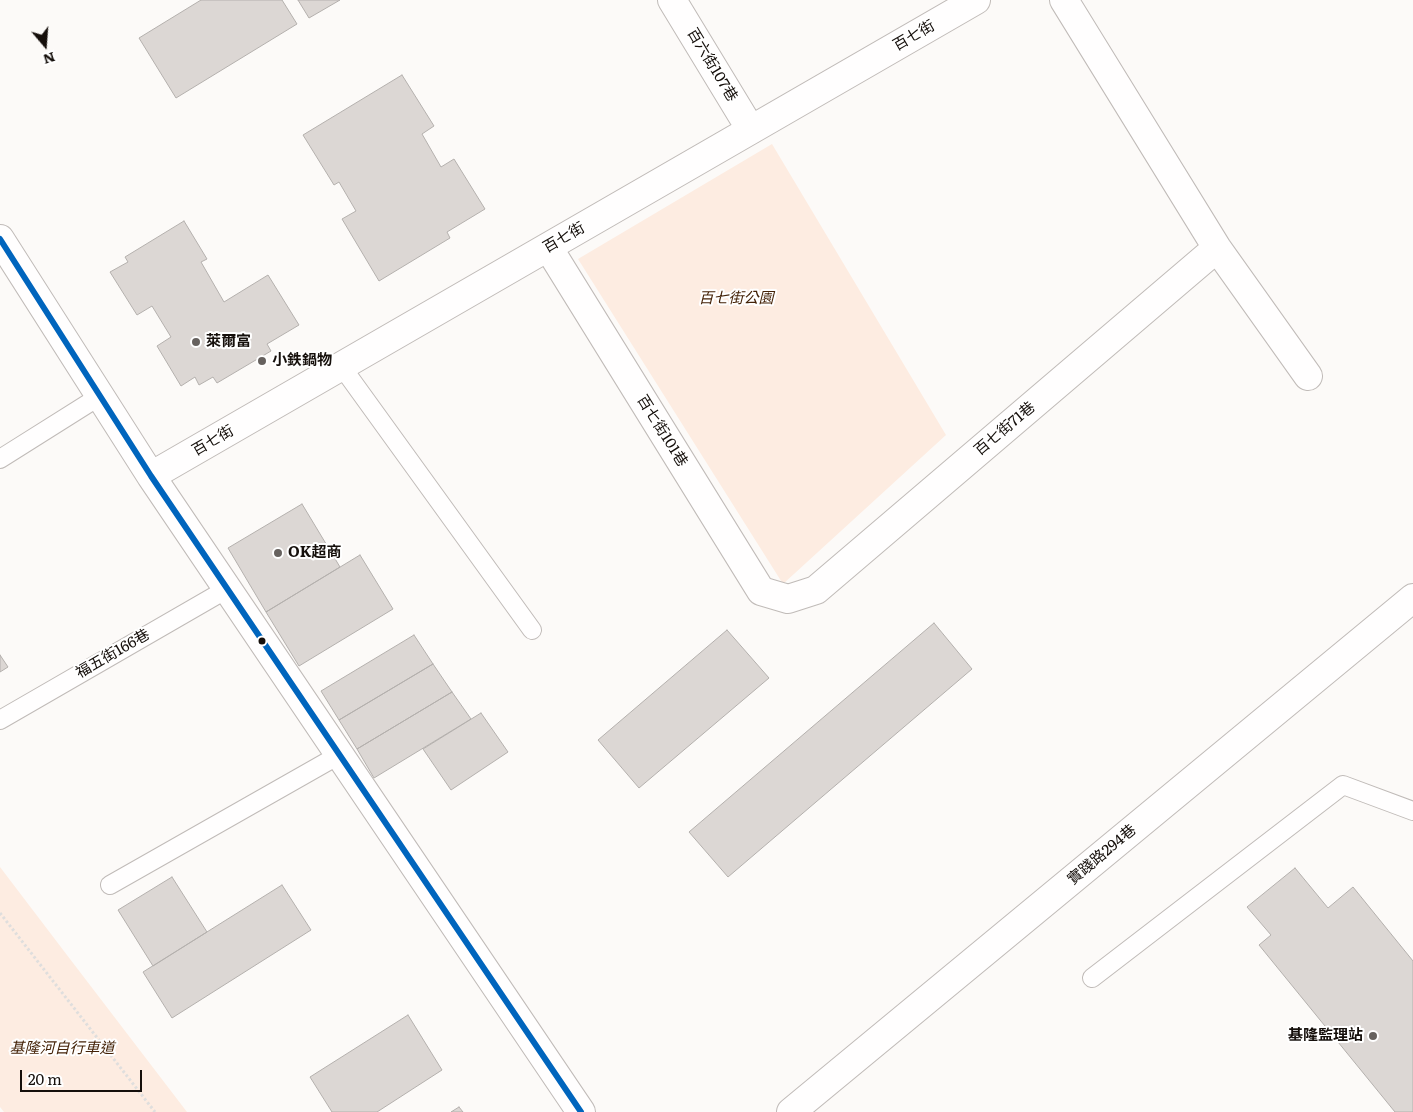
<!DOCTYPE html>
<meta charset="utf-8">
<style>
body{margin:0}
#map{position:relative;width:1413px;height:1112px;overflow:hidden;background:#fcfaf8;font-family:Literata,serif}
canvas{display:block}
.north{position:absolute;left:20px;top:20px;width:50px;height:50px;-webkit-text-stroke:4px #fff;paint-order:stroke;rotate:162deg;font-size:14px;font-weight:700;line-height:20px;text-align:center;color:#150f0b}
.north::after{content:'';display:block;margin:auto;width:18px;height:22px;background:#150f0b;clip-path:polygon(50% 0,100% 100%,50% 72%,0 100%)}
.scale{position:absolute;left:20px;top:1070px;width:122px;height:22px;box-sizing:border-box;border:2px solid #150f0b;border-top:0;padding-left:6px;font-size:15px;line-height:18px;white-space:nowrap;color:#150f0b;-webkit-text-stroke:4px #fff;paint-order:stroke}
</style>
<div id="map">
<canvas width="1413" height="1112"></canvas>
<div class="north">N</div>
<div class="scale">20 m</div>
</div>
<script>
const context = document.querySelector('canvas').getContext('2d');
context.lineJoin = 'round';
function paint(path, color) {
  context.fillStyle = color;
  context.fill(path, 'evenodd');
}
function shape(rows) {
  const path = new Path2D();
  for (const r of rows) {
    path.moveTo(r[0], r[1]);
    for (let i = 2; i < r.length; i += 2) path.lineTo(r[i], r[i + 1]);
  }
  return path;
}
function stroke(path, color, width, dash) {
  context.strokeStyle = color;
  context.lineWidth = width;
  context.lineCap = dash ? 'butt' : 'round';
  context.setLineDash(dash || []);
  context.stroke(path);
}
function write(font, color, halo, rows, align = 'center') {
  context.font = font + ' Literata,"Noto Sans TC",serif';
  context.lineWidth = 4;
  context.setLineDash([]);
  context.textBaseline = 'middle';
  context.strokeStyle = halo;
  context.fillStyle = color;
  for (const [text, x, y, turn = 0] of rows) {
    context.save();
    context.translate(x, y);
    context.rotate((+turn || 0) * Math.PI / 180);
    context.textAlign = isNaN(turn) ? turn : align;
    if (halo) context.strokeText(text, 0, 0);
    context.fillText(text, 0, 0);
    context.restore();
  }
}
const green = shape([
 [772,144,946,435,783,584,578,259],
 [0,867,70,959,187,1112,4,1112,0,1107]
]);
const building = shape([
 [201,0,282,0,297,24,176,98,139,38,201,0],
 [298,0,340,0,309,18,298,0],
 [402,75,434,126,422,134,441,167,454,159,485,209,447,232,450,238,379,281,342,219,356,211,339,182,334,185,303,135,402,75],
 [184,221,207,259,201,262,224,302,268,275,299,325,267,344,271,351,217,383,213,377,199,385,195,377,181,386,157,346,171,337,152,306,137,315,110,272,128,262,125,257,184,221],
 [302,504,340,567,266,612,228,548,302,504],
 [360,555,393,609,299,666,266,612,360,555],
 [934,623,972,669,728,877,689,832,934,623],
 [727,630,769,678,639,788,598,740,727,630],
 [414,635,433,664,339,720,321,691,414,635],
 [0,655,8,667,0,672,0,655],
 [433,664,452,692,357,749,339,720,433,664],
 [452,692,471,719,374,778,357,749,452,692],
 [481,713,508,752,451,790,423,749,481,713],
 [1295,868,1328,908,1353,887,1413,961,1413,1112,1395,1112,1259,945,1271,935,1247,907,1295,868],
 [172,877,207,932,153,966,118,910,172,877],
 [282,885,311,930,172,1018,143,972,282,885],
 [408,1015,442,1070,377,1112,332,1112,310,1077,408,1015],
 [459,1107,463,1112,451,1112,459,1107]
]);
const path = shape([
 [0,913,155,1112]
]);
const lane = shape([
 [342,367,532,630],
 [0,459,100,396],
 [0,720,227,589],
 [110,885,339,755],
 [1092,978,1343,785,1413,811]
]);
const street = shape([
 [672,0,751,130],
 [1064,0,1217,248,1308,376],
 [0,239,151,476,581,1112],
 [548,247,761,591,788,599,816,590,1217,248],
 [151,476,976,0],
 [791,1112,1413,598]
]);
const bus1 = shape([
 [0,239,151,476,581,1112]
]);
const markers = [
 [196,342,5,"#66615e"],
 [262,361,5,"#66615e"],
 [278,553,5,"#66615e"],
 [262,641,4.5,"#150f0b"],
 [1373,1036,5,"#66615e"]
];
const streetNames = [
 ["百七街",914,36,-30],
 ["百六街107巷",712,65,59],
 ["百七街",564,238,-30],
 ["百七街71巷",1005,429,-40],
 ["百七街101巷",662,431,58],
 ["百七街",213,441,-30],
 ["福五街166巷",113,654,-30],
 ["實踐路294巷",1102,855,-40]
];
const parkNames = [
 ["百七街公園",736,299],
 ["基隆河自行車道",62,1049]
];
const poiNames = [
 ["萊爾富",206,342],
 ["小鉄鍋物",272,361],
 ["OK超商",288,553],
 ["基隆監理站",1363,1036,"right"]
];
paint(green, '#fdece1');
paint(building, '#dcd7d4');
stroke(building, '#b4b0ad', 1);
stroke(lane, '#c0bbb8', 20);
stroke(street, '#c0bbb8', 30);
stroke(path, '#dfdedd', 3, [2.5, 2.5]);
stroke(lane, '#fffefe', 18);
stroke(street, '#fffefe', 28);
stroke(bus1, '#0065bd', 6);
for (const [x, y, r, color] of markers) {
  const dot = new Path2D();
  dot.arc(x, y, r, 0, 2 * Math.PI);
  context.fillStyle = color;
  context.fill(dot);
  stroke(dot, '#fff', 2);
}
write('15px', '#150f0b', '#fff', streetNames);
write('italic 15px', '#442207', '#fff', parkNames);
write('bold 15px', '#150f0b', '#fff', poiNames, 'left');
</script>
